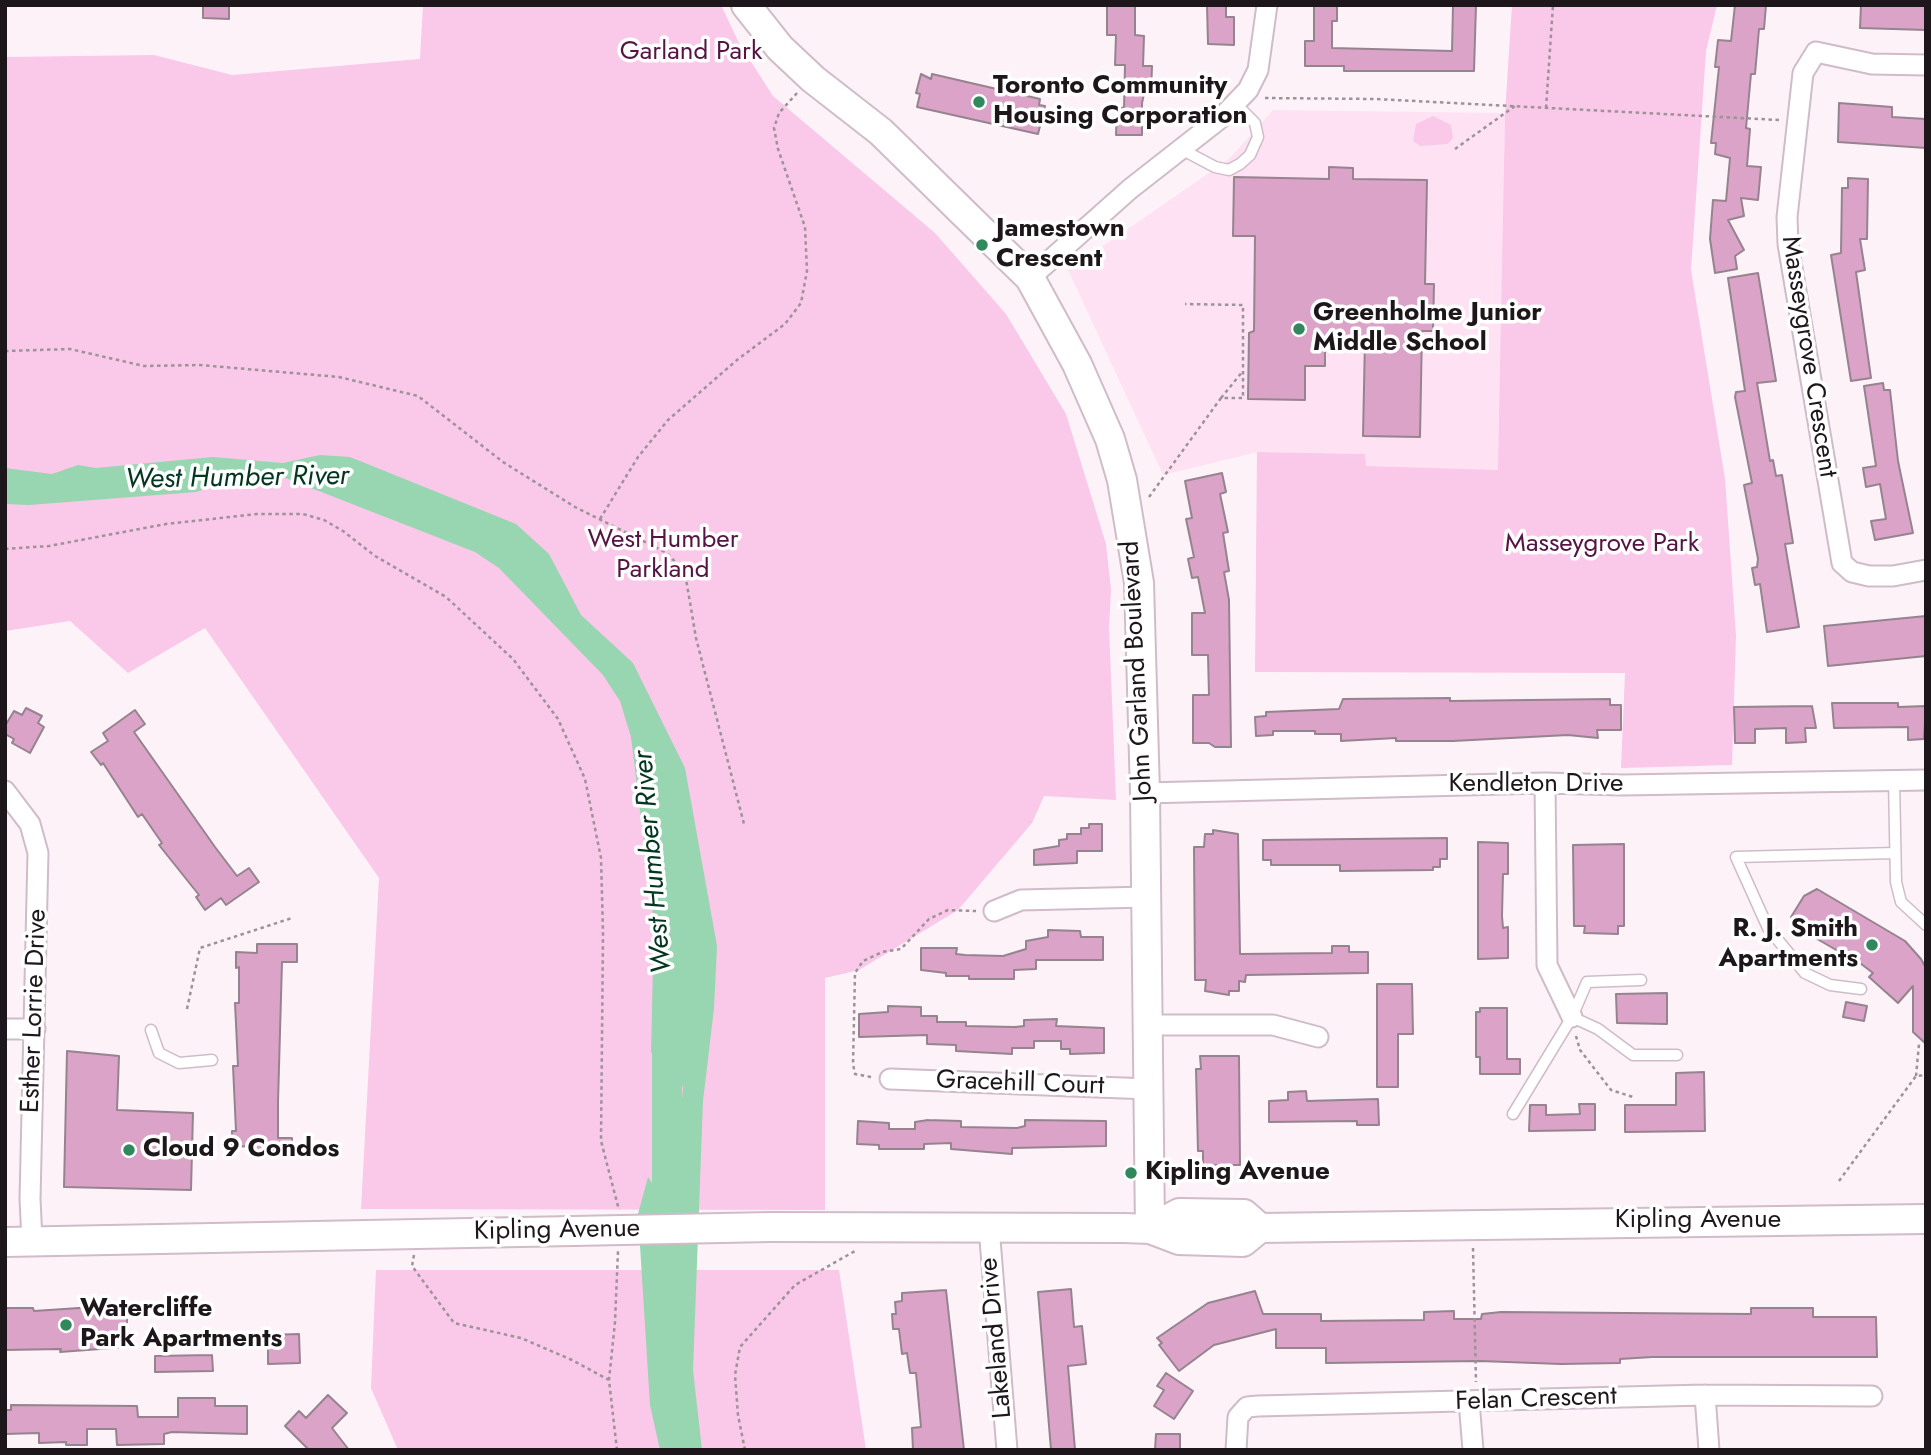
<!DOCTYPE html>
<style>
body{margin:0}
#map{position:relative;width:1931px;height:1455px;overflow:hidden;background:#fef2f9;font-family:Jost,sans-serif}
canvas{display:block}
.frame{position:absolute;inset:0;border:7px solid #1d161a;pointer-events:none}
</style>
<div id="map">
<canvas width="1931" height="1455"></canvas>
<div class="frame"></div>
</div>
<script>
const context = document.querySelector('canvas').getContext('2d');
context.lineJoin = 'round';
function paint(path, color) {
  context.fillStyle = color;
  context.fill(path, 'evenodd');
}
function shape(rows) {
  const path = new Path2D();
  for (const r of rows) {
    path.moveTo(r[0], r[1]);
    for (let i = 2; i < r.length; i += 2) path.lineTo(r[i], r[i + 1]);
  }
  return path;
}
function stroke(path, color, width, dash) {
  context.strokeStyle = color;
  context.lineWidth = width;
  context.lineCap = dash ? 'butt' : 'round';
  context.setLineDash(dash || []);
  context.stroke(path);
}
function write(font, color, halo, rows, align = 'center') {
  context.font = font + ' Jost,sans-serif';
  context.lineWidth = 7;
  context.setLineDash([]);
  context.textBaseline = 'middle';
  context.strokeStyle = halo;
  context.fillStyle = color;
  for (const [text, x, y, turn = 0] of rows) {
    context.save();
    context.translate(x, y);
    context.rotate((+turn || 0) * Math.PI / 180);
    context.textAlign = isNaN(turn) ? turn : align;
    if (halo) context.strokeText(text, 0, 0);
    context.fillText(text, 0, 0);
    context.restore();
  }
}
const built = shape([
 [1273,110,1505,113,1499,471,1365,466,1365,454,1258,452,1163,475,1068,270,1228,160]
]);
const green = shape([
 [423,5,721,5,739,43,773,96,935,233,1006,314,1066,414,1106,544,1111,590,1109,627,1116,800,1044,796,1032,823,958,910,859,970,825,978,825,1210,361,1209,379,878,205,628,128,673,70,621,5,631,5,57,154,55,232,75,420,59],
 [1512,5,1717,5,1706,51,1691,270,1725,479,1736,636,1732,765,1621,768,1625,673,1255,672,1257,452,1365,454,1366,466,1498,470,1505,113],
 [1433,116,1451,125,1453,138,1448,144,1420,146,1413,141,1416,124],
 [376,1270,839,1270,866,1450,398,1450,371,1388]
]);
const water = shape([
 [320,455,350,457,516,524,549,554,581,615,633,663,685,768,717,946,714,1008,703,1101,693,1370,702,1450,660,1450,650,1405,638,1214,648,1177,665,1203,675,1180,683,1088,673,1053,659,1044,651,1053,654,923,631,737,620,701,603,675,499,568,475,552,283,477,235,480,196,492,29,505,5,504,5,468,52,474,78,465,96,468,213,457,283,463]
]);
const river = shape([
 [667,1012,667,1238]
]);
const building = shape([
 [203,5,229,5,229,19,203,18,203,5],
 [1107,5,1135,6,1135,35,1144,36,1143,66,1152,66,1151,94,1144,94,1142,103,1142,135,1116,135,1117,107,1124,108,1125,65,1115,65,1116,35,1107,35,1107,5],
 [1207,5,1226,5,1226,17,1234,17,1234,45,1208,44,1207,5],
 [1314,5,1337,5,1337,21,1332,21,1332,48,1452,51,1453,5,1476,5,1474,71,1344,71,1344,66,1305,66,1305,41,1314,41,1314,5],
 [1735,5,1766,5,1764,29,1759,29,1755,74,1751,74,1746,128,1750,129,1747,166,1761,167,1758,200,1741,198,1744,216,1728,220,1744,250,1735,256,1737,269,1715,273,1710,239,1713,200,1726,201,1730,158,1715,154,1716,143,1711,143,1719,67,1715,67,1718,40,1731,41,1735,5],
 [1861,5,1926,5,1926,30,1860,28,1861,5],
 [921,74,931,79,932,74,1040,99,1039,105,1045,106,1038,134,917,107,920,94,916,93,921,74],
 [1839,103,1892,107,1892,117,1926,119,1926,148,1838,142,1839,103],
 [1329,167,1353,168,1353,179,1427,180,1425,284,1434,284,1433,331,1422,331,1420,437,1363,436,1365,339,1325,339,1325,366,1305,366,1305,400,1248,399,1249,333,1254,331,1255,236,1233,236,1234,177,1329,179,1329,167],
 [1848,178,1868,179,1867,239,1860,239,1865,270,1856,272,1871,378,1851,381,1831,255,1841,253,1842,188,1848,188,1848,178],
 [1758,273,1776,381,1757,383,1770,461,1773,460,1776,476,1782,475,1793,543,1785,544,1799,627,1767,632,1760,584,1755,585,1752,568,1757,567,1758,559,1744,485,1752,483,1735,397,1736,392,1745,391,1728,278,1758,273],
 [1883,383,1884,390,1890,390,1898,461,1913,533,1875,540,1871,521,1886,519,1880,484,1866,487,1863,468,1876,466,1864,386,1883,383],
 [1222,473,1226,492,1220,494,1228,532,1223,533,1229,571,1224,572,1229,600,1231,747,1215,747,1209,743,1193,743,1193,695,1209,695,1208,655,1192,655,1192,613,1205,613,1198,577,1192,578,1188,559,1194,557,1186,519,1192,518,1185,481,1222,473],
 [1926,616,1926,656,1828,666,1824,626,1926,616],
 [1450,698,1450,701,1610,699,1610,705,1621,705,1621,730,1597,730,1598,738,1568,735,1453,741,1396,741,1396,738,1341,741,1341,734,1315,734,1315,731,1273,731,1273,735,1256,736,1255,717,1266,716,1266,712,1339,709,1343,699,1450,698],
 [1832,703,1898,703,1898,707,1926,706,1924,739,1908,740,1908,727,1834,728,1832,703],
 [1812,706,1816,728,1805,728,1806,742,1786,743,1786,728,1755,729,1755,743,1735,743,1734,707,1812,706],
 [26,708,42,716,38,723,44,727,30,753,12,743,14,739,5,734,5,726,14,711,22,715,26,708],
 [135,710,145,724,134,732,215,847,237,876,249,868,259,882,226,905,221,898,205,910,196,897,199,895,159,845,162,843,142,814,138,817,103,763,101,765,91,752,108,741,103,733,135,710],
 [1089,824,1102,824,1102,851,1077,851,1077,863,1034,865,1034,850,1059,846,1059,840,1067,839,1067,834,1081,834,1081,828,1089,828,1089,824],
 [1213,830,1238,834,1240,954,1332,953,1332,946,1349,946,1349,952,1368,952,1368,973,1246,975,1245,982,1239,981,1239,991,1229,991,1229,995,1205,991,1206,980,1195,980,1194,847,1204,847,1205,834,1213,834,1213,830],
 [1447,838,1447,859,1440,859,1440,867,1433,867,1433,870,1340,871,1340,865,1271,865,1271,860,1263,860,1263,840,1447,838],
 [1478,842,1508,843,1508,874,1503,874,1502,916,1503,928,1508,927,1508,958,1478,959,1478,842],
 [1624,844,1624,926,1618,926,1618,934,1584,933,1585,926,1574,926,1573,845,1624,844],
 [1817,889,1905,941,1921,959,1926,968,1926,1044,1913,1032,1913,986,1898,1003,1869,977,1873,973,1843,950,1838,951,1805,932,1791,917,1804,896,1817,889],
 [1048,930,1080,931,1081,937,1103,937,1103,960,1036,960,1036,969,1014,970,1014,979,969,979,969,976,946,976,946,973,921,970,921,948,957,948,956,954,965,955,1003,956,1026,949,1026,941,1048,937,1048,930],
 [257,944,297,944,297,962,282,962,278,1102,278,1138,292,1138,292,1157,251,1156,251,1146,232,1147,232,1131,236,1131,233,1066,238,1066,235,1003,239,1003,239,967,236,968,236,952,257,953,257,944],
 [1377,984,1412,984,1413,1034,1398,1034,1398,1087,1377,1087,1377,984],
 [1667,993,1667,1024,1617,1023,1616,994,1667,993],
 [1846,1002,1867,1006,1864,1021,1843,1017,1846,1002],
 [888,1006,921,1007,921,1016,937,1016,937,1022,966,1022,966,1026,1015,1027,1024,1026,1024,1020,1057,1019,1056,1026,1104,1028,1104,1053,1070,1054,1070,1049,1061,1049,1061,1041,1034,1041,1034,1048,1012,1048,1012,1054,956,1051,956,1045,927,1044,927,1035,859,1037,859,1014,888,1012,888,1006],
 [1480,1008,1507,1008,1507,1059,1520,1059,1520,1074,1480,1074,1480,1057,1476,1057,1476,1012,1480,1012,1480,1008],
 [67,1051,119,1056,117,1110,193,1113,191,1190,64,1187,67,1051],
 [1200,1056,1239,1056,1240,1165,1203,1165,1203,1151,1198,1151,1196,1069,1201,1069,1200,1056],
 [1704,1072,1705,1131,1625,1132,1625,1105,1676,1105,1676,1073,1704,1072],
 [1306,1091,1307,1101,1378,1099,1379,1125,1357,1125,1357,1121,1269,1122,1269,1101,1288,1100,1288,1092,1306,1091],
 [1579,1104,1595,1104,1595,1130,1529,1131,1530,1105,1546,1105,1546,1115,1580,1114,1579,1104],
 [928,1120,961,1121,961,1127,1017,1128,1025,1126,1025,1120,1106,1121,1106,1146,1012,1148,1012,1154,951,1149,951,1143,924,1144,924,1149,879,1149,879,1145,857,1144,858,1121,889,1123,889,1129,915,1129,915,1122,928,1120],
 [1071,1289,1074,1327,1082,1326,1086,1364,1068,1366,1075,1450,1051,1450,1038,1292,1071,1289],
 [946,1290,964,1450,913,1450,912,1428,921,1427,916,1373,910,1373,907,1353,902,1354,899,1329,893,1329,892,1314,896,1314,895,1302,902,1301,902,1293,946,1290],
 [1255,1291,1263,1314,1321,1314,1321,1321,1424,1320,1424,1312,1454,1311,1454,1319,1481,1319,1482,1314,1501,1312,1751,1314,1751,1308,1813,1308,1813,1317,1876,1317,1877,1357,1652,1357,1620,1359,1620,1363,1561,1364,1480,1361,1326,1363,1326,1348,1276,1348,1276,1329,1214,1345,1179,1371,1159,1345,1162,1343,1157,1338,1208,1303,1255,1291],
 [94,1307,94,1310,111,1310,111,1316,127,1315,127,1347,60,1352,61,1349,5,1350,6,1308,33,1308,34,1311,94,1307],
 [299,1334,300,1363,268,1364,268,1335,299,1334],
 [212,1355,213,1371,155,1372,155,1356,212,1355],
 [1166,1373,1193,1391,1174,1419,1154,1406,1164,1390,1157,1386,1166,1373],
 [328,1395,347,1413,332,1428,349,1450,309,1450,285,1426,299,1411,306,1418,328,1395],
 [178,1398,215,1398,215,1406,247,1406,247,1434,172,1432,164,1434,164,1444,117,1445,116,1429,87,1429,87,1445,66,1445,66,1442,39,1443,39,1433,5,1434,5,1410,11,1410,11,1405,137,1406,138,1417,178,1417,178,1398],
 [1156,1434,1180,1434,1180,1450,1155,1450,1156,1434]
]);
const path = shape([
 [1265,98,1376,99,1779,120],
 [1546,108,1553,5],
 [1455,149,1515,106],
 [5,351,70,349,144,366,200,365,339,377,418,396,503,462,575,507,667,553,685,573,696,638,744,824],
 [1221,398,1243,371],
 [1149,497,1221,398,1243,398,1243,305,1185,304],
 [600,519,638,457,668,420,737,360,785,324,801,303,807,271,805,227,778,149,774,128,779,113,797,93],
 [5,549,49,546,166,524,257,514,303,514,324,520,343,531,375,556,446,597,513,659,558,719,585,779,601,858,603,933,601,1141,619,1210],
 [187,1009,200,948,292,918],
 [1576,1036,1580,1050,1611,1090,1633,1097],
 [1916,1076,1919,1044],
 [871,1077,855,1074,853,1064,855,973,863,961,882,952,901,949,929,919,948,910,976,911],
 [1839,1181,1916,1076,1926,1075],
 [1473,1248,1476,1382],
 [414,1255,412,1266,454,1323,521,1338,572,1360,609,1380],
 [617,1450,609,1380,615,1322,618,1251],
 [745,1450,738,1415,735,1375,740,1347,795,1285,855,1251]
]);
const lane = shape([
 [1181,149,1215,167,1229,170,1240,164,1250,155,1258,137,1255,123,1235,103],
 [1894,780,1896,882,1901,902,1926,925],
 [1861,989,1830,985,1805,973,1768,928,1736,857,1895,853],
 [1572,1017,1598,1029,1633,1055,1677,1055],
 [151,1030,159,1053,179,1063,212,1060],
 [1513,1114,1572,1017,1587,982,1641,980]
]);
const street = shape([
 [1926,65,1872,64,1816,52,1803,73,1787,217,1788,244,1842,563,1852,572,1869,576,1893,576,1926,570],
 [1030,278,1130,189,1222,117,1248,90,1258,70,1267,5],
 [1545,783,1547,965,1572,1017],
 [5,791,30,824,38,853,30,1199,32,1241],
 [1145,793,1545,783,1622,785,1926,780],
 [994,911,1021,900,1147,897],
 [1148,1025,1273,1025,1318,1037],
 [5,1029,35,1029],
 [890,1079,1149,1089],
 [989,1227,1007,1450],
 [1705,1395,1709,1450],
 [1469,1401,1473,1450],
 [1236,1450,1238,1417,1247,1407,1258,1406,1705,1395,1872,1396]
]);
const secondary = shape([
 [746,5,780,48,813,79,881,132,1030,278,1077,364,1110,439,1122,480,1139,583,1145,793,1150,1229],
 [771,1227,1124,1228,1150,1229,1179,1240,1243,1242,1260,1228,1926,1219],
 [1150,1229,1179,1213,1244,1214,1260,1228],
 [5,1242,573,1231]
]);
const secondaryBridge = shape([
 [573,1231,771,1227]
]);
const markers = [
 [979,102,7,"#30885c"],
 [982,245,7,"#30885c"],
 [1299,329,7,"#30885c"],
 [1872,945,7,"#30885c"],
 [129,1150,7,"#30885c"],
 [1131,1173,7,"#30885c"],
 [66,1325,7,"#30885c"]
];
const parkNames = [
 ["Garland Park",691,53],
 ["West Humber",663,541],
 ["Parkland",663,571],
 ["Masseygrove Park",1602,545]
];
const poiNames = [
 ["Toronto Community",993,87],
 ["Housing Corporation",993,117],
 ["Jamestown",996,230],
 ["Crescent",996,260],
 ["Greenholme Junior",1313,314],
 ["Middle School",1313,344],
 ["R. J. Smith",1858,930,"right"],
 ["Apartments",1858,960,"right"],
 ["Cloud 9 Condos",143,1150],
 ["Kipling Avenue",1145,1173],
 ["Watercliffe",80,1310],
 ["Park Apartments",80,1340]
];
const streetNames = [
 ["Masseygrove Crescent",1808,357,81],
 ["John Garland Boulevard",1138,671,-93],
 ["Kendleton Drive",1536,785],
 ["Esther Lorrie Drive",35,1011,-88],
 ["Gracehill Court",1020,1084,2],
 ["Kipling Avenue",1698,1221],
 ["Kipling Avenue",557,1231,-1],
 ["Lakeland Drive",997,1338,-95],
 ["Felan Crescent",1536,1400,-2]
];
const waterNames = [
 ["West Humber River",237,479,-1],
 ["West Humber River",654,862,-95]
];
paint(built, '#fee2f4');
paint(green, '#fac8e8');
paint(water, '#98d5b1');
stroke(river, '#98d5b1', 30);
paint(building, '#dba3c7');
stroke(building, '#95838e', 2);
stroke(lane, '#cfbcc8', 13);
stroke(street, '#cfbcc8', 23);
stroke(secondary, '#cfbcc8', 32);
stroke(path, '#9c9298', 2.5, [3.5, 3.5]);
stroke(lane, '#fff', 10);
stroke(street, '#fff', 19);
stroke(secondary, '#fff', 28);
stroke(secondaryBridge, '#cfbcc8', 32, []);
stroke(secondaryBridge, '#fff', 28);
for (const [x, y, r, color] of markers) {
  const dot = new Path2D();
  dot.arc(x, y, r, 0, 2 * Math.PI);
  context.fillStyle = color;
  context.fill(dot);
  stroke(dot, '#fff', 2.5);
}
write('26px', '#561444', '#fff', parkNames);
write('bold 26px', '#1d161a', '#fff', poiNames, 'left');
write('26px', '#1d161a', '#fff', streetNames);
write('italic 28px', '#02361f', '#fff', waterNames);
</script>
